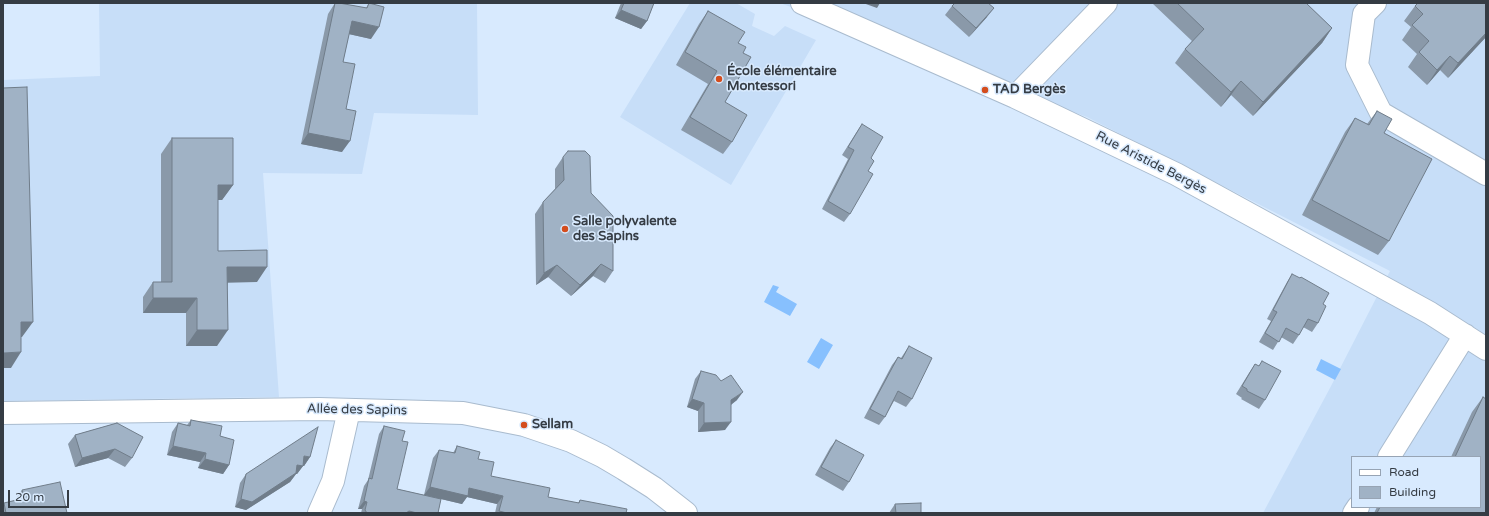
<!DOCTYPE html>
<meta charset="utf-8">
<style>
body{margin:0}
#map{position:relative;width:1489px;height:516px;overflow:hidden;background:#d8eafe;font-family:"Varela Round",sans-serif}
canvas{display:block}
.frame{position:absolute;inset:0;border:4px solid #353c44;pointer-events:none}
.legend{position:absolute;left:1351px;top:456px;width:130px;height:52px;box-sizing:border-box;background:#d8eafe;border:1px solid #97a4b4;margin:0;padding:5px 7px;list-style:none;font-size:12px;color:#353c44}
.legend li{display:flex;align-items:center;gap:8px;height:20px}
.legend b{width:20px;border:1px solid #97a4b4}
.scale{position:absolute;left:8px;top:490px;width:61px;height:18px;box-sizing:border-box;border:2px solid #353c44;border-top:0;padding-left:5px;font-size:12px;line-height:14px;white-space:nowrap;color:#353c44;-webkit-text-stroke:3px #d8eafe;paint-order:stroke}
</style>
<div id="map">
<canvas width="1489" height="516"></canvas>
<div class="frame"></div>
<ul class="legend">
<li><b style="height:5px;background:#fff"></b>Road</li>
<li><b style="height:11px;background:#a0b2c5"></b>Building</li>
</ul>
<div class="scale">20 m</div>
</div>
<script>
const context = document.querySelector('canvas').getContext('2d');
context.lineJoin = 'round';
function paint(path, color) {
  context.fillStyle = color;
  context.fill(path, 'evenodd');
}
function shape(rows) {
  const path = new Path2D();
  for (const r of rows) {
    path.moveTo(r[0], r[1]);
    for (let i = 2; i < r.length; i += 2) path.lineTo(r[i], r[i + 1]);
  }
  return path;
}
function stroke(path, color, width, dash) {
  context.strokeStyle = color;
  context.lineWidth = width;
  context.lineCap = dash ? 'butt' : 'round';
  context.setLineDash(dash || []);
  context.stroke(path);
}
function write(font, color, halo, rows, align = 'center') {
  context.font = font + ' "Varela Round",sans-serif';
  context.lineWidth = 3;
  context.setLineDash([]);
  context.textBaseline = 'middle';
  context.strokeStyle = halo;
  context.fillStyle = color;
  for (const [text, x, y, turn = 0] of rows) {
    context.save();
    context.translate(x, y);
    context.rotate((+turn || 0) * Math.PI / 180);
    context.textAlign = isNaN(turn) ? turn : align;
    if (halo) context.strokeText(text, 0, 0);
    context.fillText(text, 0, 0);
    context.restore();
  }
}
const built = shape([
 [99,3,477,3,478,115,374,113,362,174,263,173,279,397,3,401,3,80,100,76],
 [690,3,736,3,755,14,752,26,774,36,785,26,816,40,731,185,620,117],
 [780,3,1486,3,1486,513,1263,513,1330,388,1390,271,1087,117],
 [1352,457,1480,457,1480,507,1352,507]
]);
const water = shape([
 [773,285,779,287,776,292,797,304,790,316,764,302],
 [821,338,833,345,819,369,807,362],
 [1321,359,1341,369,1335,380,1316,370]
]);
const minor = shape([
 [802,3,1015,97,1176,174,1430,313,1486,349],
 [1375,3,1364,14,1357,65,1381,113,1486,174],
 [1015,97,1106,3],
 [3,413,319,409,463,413,524,425,571,441,602,456,624,469,654,488,686,513],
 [1389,457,1465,335],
 [319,513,333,481,349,410],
 [1354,513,1358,507]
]);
const wall = shape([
 [335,3,339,3,366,8,369,3,371,39,349,34,343,62,346,109,342,152,301,144,328,14],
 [621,3,654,3,647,21,641,29,615,18],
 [1152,3,1306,3,1332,28,1322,43,1253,116,1231,95,1221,107,1175,63,1185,49,1192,41],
 [952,6,987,17,969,37,945,15],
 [1415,6,1486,37,1448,78,1440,70,1427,85,1408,67,1417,54,1402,40,1411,27,1404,21],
 [708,11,738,43,743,53,725,102,732,142,723,154,681,130,708,84,676,65,699,24],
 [1377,111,1384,133,1389,241,1378,255,1302,215,1345,132,1355,118,1367,124],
 [862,124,871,158,868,171,850,214,844,222,822,209,848,159,842,155,856,133],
 [172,138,233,185,222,200,218,200,218,251,257,282,228,282,217,346,186,346,186,313,143,313,143,297,153,282,161,282,161,154],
 [563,157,591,193,613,271,605,283,593,276,571,296,548,277,536,285,535,214,543,202,555,189,555,169],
 [1292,274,1323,304,1318,323,1312,332,1303,327,1299,335,1293,344,1281,337,1273,350,1259,342,1271,321,1267,319,1287,282],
 [909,346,912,399,906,407,894,401,885,417,879,425,864,418,892,365,898,357,901,358],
 [1262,361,1265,400,1259,409,1241,399,1242,398,1236,394,1249,373,1255,364,1259,366],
 [701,371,737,400,731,405,725,430,698,432,698,411,687,407,695,379],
 [1483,397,1486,513,1374,513,1377,507,1480,507,1480,457,1451,457,1472,412],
 [191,420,220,436,229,465,223,474,198,468,200,462,167,455,172,432,178,423,187,425],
 [117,423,132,458,125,467,108,458,75,467,68,444,75,435],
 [384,426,402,441,397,489,424,495,433,458,439,450,453,453,457,446,478,459,491,476,548,497,578,503,580,500,626,513,495,513,497,504,467,497,462,504,441,499,438,513,361,513,362,509,358,509,364,486,368,480,379,434],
 [836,440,849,482,843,491,815,475,830,448],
 [310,457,304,466,303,466,297,474,296,474,290,482,246,510,235,507,240,483,246,474],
 [22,490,67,513,3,513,4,503,17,500,16,499],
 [895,504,921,513,889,513]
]);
const shadedWall = shape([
 [863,3,880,3,877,8],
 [994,8,987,17,969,37,976,28],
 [621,10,647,21,641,29,615,18],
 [352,21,379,27,371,39,344,33],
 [1332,28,1322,43,1253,116,1263,102],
 [1486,33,1486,37,1448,78,1458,63],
 [1450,56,1440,70,1427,85,1437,70],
 [1241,81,1231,95,1221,107,1231,92],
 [308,133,350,141,342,152,301,144],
 [218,185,233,185,222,200,207,200],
 [601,264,593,276,571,296,580,285],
 [557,265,548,277,536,285,544,273],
 [227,267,267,267,257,282,217,283],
 [153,298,197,298,186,313,143,313],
 [21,322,33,322,22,337,10,337],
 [197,330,228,330,217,346,186,346],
 [21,352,11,368,3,368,3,353],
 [743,392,737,400,725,409,731,400],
 [692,399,704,403,698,411,687,407],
 [731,422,725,430,698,432,704,423],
 [173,446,206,453,200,462,167,455],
 [115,449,108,458,75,467,82,458],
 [304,456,310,457,304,466,298,465],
 [205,459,229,465,223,474,198,468],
 [297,465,303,466,297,474,296,474,290,482,246,510,235,507,241,499],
 [430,487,469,488,503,496,497,504,467,497,462,504,424,495],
 [364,501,367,502,362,509,358,509],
 [409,511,417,513,406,513]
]);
const building = shape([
 [335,3,339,3,367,8,369,3,384,7,379,27,352,21,343,62,355,64,346,109,356,111,350,141,308,133,335,3],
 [624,3,654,3,647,21,621,10,624,3],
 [955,3,988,3,994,8,976,28,952,6,955,3],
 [1177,3,1306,3,1332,28,1263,102,1241,81,1231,92,1185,49,1204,29,1177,3],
 [1418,3,1486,3,1486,33,1458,63,1450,56,1437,70,1419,52,1429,41,1412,25,1423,14,1415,6,1418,3],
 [708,11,745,32,738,43,746,47,743,53,751,57,725,102,747,115,732,142,690,117,717,71,685,52,708,11],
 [27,87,33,322,21,322,21,352,3,353,3,88,27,87],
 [1377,111,1392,119,1384,133,1432,159,1389,241,1312,200,1355,118,1369,125,1377,111],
 [862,124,883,137,871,158,874,161,868,171,873,174,850,214,828,201,854,150,848,147,862,124],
 [172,138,233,138,233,185,218,185,218,251,267,250,267,267,227,267,228,330,197,330,197,298,153,298,153,282,172,282,172,138],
 [568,151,585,151,590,156,591,193,613,216,613,271,601,264,580,285,557,265,544,273,543,202,564,180,563,157,568,151],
 [1292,274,1300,278,1301,277,1329,293,1323,304,1326,306,1318,323,1308,319,1299,335,1286,328,1279,342,1265,333,1277,312,1273,310,1292,274],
 [909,346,932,358,912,399,898,391,885,417,870,409,898,357,902,359,909,346],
 [1262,361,1281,371,1265,400,1247,391,1247,389,1242,386,1255,364,1259,366,1262,361],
 [701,371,716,375,721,381,731,375,743,392,731,400,731,422,704,423,704,403,692,399,701,371],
 [1483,397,1486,399,1486,513,1377,513,1380,507,1480,507,1480,457,1455,457,1483,397],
 [191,420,222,426,220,436,234,440,229,465,205,459,206,453,173,446,178,423,190,426,191,420],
 [117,423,143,437,132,458,115,449,82,458,75,435,117,423],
 [384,426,405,431,402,441,408,442,397,489,441,499,438,513,417,513,409,511,406,513,367,513,365,510,367,502,364,501,369,478,372,479,384,426],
 [318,427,310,457,304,456,303,466,297,465,296,473,252,502,241,499,246,474,318,427],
 [836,440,864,455,849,482,821,467,836,440],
 [457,446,480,452,478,459,494,462,491,476,550,488,548,497,579,503,580,500,627,509,626,513,507,513,499,511,503,496,469,488,468,496,430,487,439,450,455,453,457,446],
 [60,482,67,513,6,513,4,503,25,498,22,490,60,482],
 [921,503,921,513,896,513,895,504,921,503]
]);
const markers = [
 [719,79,4,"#d44d1d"],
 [985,90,4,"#d44d1d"],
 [565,229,4,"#d44d1d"],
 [524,425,4,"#d44d1d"]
];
const poiNames = [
 ["École élémentaire",727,72],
 ["Montessori",727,87],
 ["TAD Bergès",993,90],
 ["Salle polyvalente",573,222],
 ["des Sapins",573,237],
 ["Sellam",532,425]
];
const streetNames = [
 ["Rue Aristide Bergès",1151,163,27],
 ["Allée des Sapins",357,410,1]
];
paint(built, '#c7def8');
paint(water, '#87c0fe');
stroke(minor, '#a9bbce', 24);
stroke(minor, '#fff', 22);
paint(wall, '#8a99a9');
paint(shadedWall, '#707d8a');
paint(building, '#a0b2c5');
stroke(building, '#707d8a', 1);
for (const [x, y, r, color] of markers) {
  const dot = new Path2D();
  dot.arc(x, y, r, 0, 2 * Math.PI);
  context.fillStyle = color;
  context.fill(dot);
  stroke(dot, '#d8eafe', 1.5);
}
write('bold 13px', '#353c44', '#d8eafe', poiNames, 'left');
write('13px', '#353c44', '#d8eafe', streetNames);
</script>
